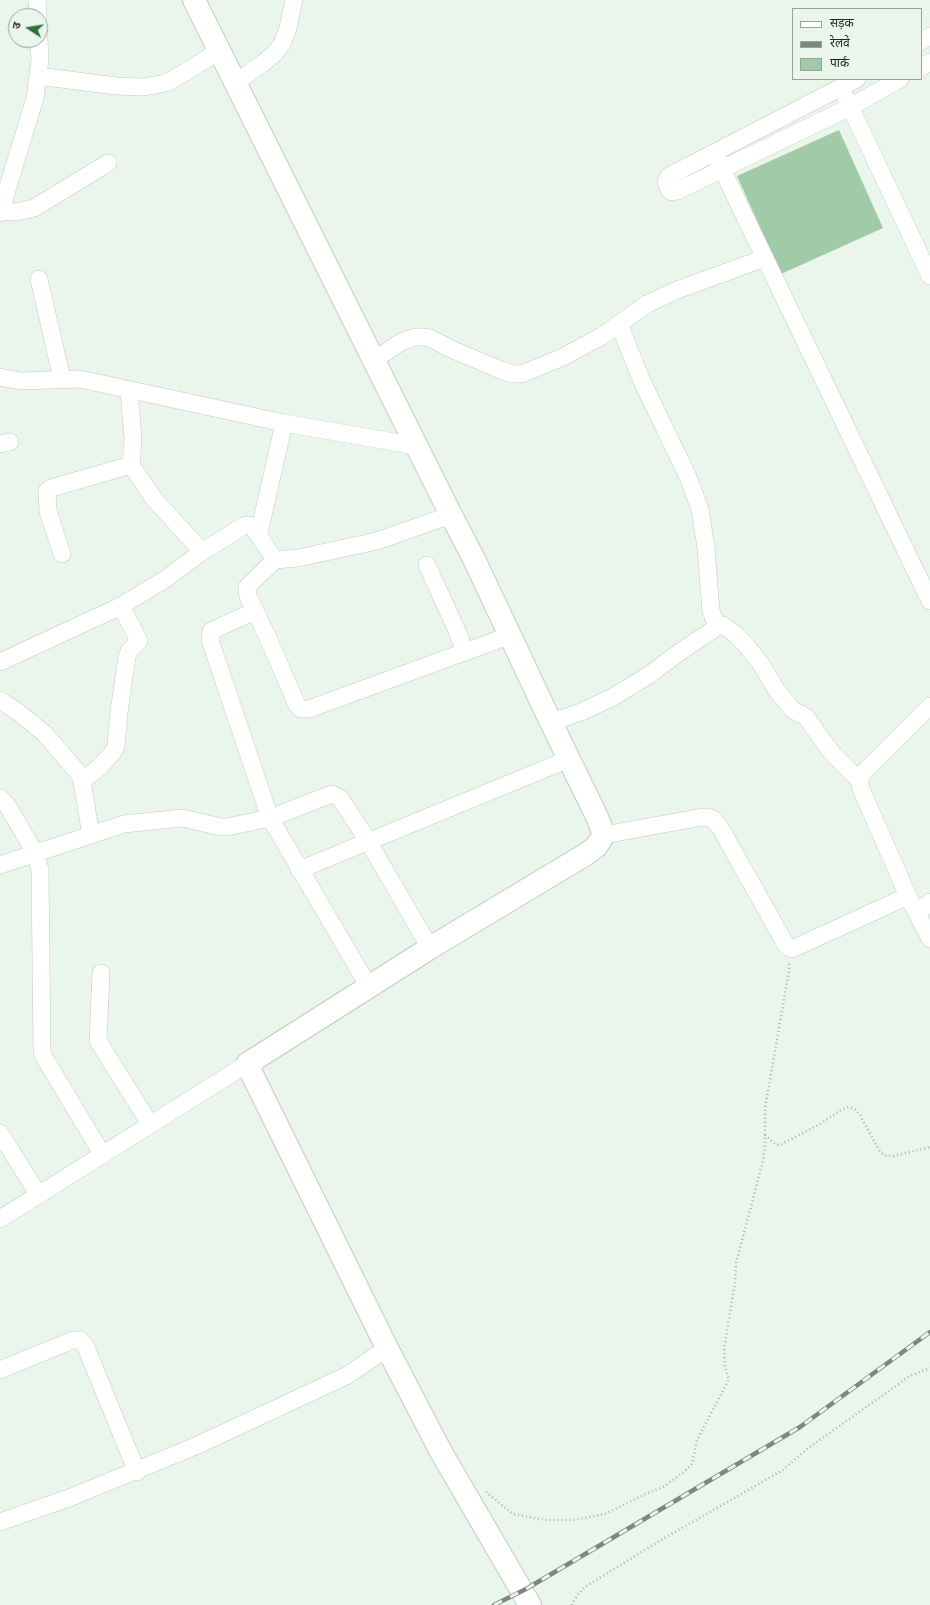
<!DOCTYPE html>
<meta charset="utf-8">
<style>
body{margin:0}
#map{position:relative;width:930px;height:1605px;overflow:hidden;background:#eaf5eb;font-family:"Fira Sans","Noto Sans Devanagari",sans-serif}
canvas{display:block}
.legend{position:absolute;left:792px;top:8px;width:130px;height:72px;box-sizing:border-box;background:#eaf5eb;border:1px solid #9aa29b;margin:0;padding:5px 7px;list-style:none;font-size:12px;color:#222623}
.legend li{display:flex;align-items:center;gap:8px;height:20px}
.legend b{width:20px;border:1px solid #9aa29b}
.north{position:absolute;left:8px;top:8px;width:40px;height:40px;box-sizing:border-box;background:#eaf5eb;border:1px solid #9aa29b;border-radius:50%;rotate:282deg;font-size:11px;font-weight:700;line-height:16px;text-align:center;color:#222623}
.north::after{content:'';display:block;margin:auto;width:14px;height:18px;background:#2b6f3a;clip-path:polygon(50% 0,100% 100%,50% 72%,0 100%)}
</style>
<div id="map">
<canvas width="930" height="1605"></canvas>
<ul class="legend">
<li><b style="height:5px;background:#fff"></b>सड़क</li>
<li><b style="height:5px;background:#7f8680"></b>रेलवे</li>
<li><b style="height:11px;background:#a1cba6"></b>पार्क</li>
</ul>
<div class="north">उ</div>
</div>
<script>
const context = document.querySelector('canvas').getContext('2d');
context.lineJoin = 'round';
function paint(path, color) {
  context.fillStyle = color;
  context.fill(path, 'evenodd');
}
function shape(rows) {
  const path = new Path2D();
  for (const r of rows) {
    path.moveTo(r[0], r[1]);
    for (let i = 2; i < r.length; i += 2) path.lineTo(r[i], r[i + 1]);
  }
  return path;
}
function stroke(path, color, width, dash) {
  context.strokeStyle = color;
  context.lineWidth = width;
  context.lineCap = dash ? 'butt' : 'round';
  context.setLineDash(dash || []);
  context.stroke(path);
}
const green = shape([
 [839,130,883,228,781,274,737,176]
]);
const path = shape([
 [765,1135,776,1145,780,1145,820,1124,841,1110,849,1107,856,1110,860,1115,879,1150,884,1155,894,1156,930,1147],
 [486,1492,513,1514,545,1520,573,1520,605,1514,648,1493,663,1487,684,1472,692,1464,697,1440,729,1379,725,1367,724,1349,735,1283,736,1263,763,1161,765,1146,765,1108,789,971,789,963],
 [572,1605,578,1594,585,1587,661,1540,783,1470,807,1449,893,1388,910,1376,930,1368]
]);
const street = shape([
 [37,0,38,16],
 [921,41,930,36],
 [921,67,930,62],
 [38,76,116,86,144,87,166,83,184,73,219,51],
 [857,79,669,176,666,182,669,190,672,192,677,191,850,107,900,79],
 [235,83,263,63,274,54,282,44,288,28,294,0],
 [846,98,930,276],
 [715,153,722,169,930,601],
 [1,211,17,212,34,208,108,163],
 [0,213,35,98,40,59,39,40],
 [39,279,62,379],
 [619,324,641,379,688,477,700,509,706,548,711,611,717,627],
 [374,360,401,342,415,337,422,337,430,338,451,349,503,371,513,374,522,374,563,357,602,336,647,304,677,290,765,258],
 [0,377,20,381,80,379,284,423,417,446],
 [129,390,133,439,131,465,154,499,196,545,199,554],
 [0,444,10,442],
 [451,515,377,541,298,558,275,560,247,587,247,590,248,596,268,638,297,705,301,709,309,709,511,635],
 [259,533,284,423],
 [62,554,48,511,47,491,51,488,131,465],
 [427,565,458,633,465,652],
 [255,611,211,631,210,640,270,818,369,987],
 [0,662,121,606,167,578,199,554,243,526,249,525,253,527,275,560],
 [0,700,18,712,45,734,80,775,82,782,91,835],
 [930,706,864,772,859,780,861,789,908,896,930,939],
 [551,722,581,712,613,697,649,675,681,651,717,627,723,625,735,634,745,644,761,664,777,691,793,710,806,717,831,752,859,780],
 [80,776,87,777,101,766,113,752,116,746,119,712,127,656,130,650,139,641,121,606],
 [0,798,7,805,35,853,40,870,42,1052,44,1057,102,1154],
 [604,835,697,818,706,817,713,819,721,829,786,945,789,948,792,949,908,896],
 [0,865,124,824,182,818,221,827,227,827,270,818,332,794,340,798,368,841,430,948],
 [299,870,569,759],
 [917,913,930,902],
 [101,973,98,1041,150,1124],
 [0,1133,38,1194],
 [0,1219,247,1064],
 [0,1370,73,1340,80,1340,85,1345,137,1472],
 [0,1522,69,1498,198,1445,348,1375,387,1348]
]);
const secondary = shape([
 [194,0,451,515,474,559,546,712,598,819,604,835,596,847,583,856,430,948,247,1064,387,1348,441,1452,530,1605]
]);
const rail = shape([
 [494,1605,526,1589,800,1427,930,1332]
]);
paint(green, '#a1cba6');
stroke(street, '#c1ccc2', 18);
stroke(secondary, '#c1ccc2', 24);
stroke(path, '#aab3ab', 2.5, [1, 3]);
stroke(street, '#fff', 17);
stroke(secondary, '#fff', 22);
stroke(rail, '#7f8680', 4.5);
stroke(rail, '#eaf5eb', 3, [9]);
</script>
